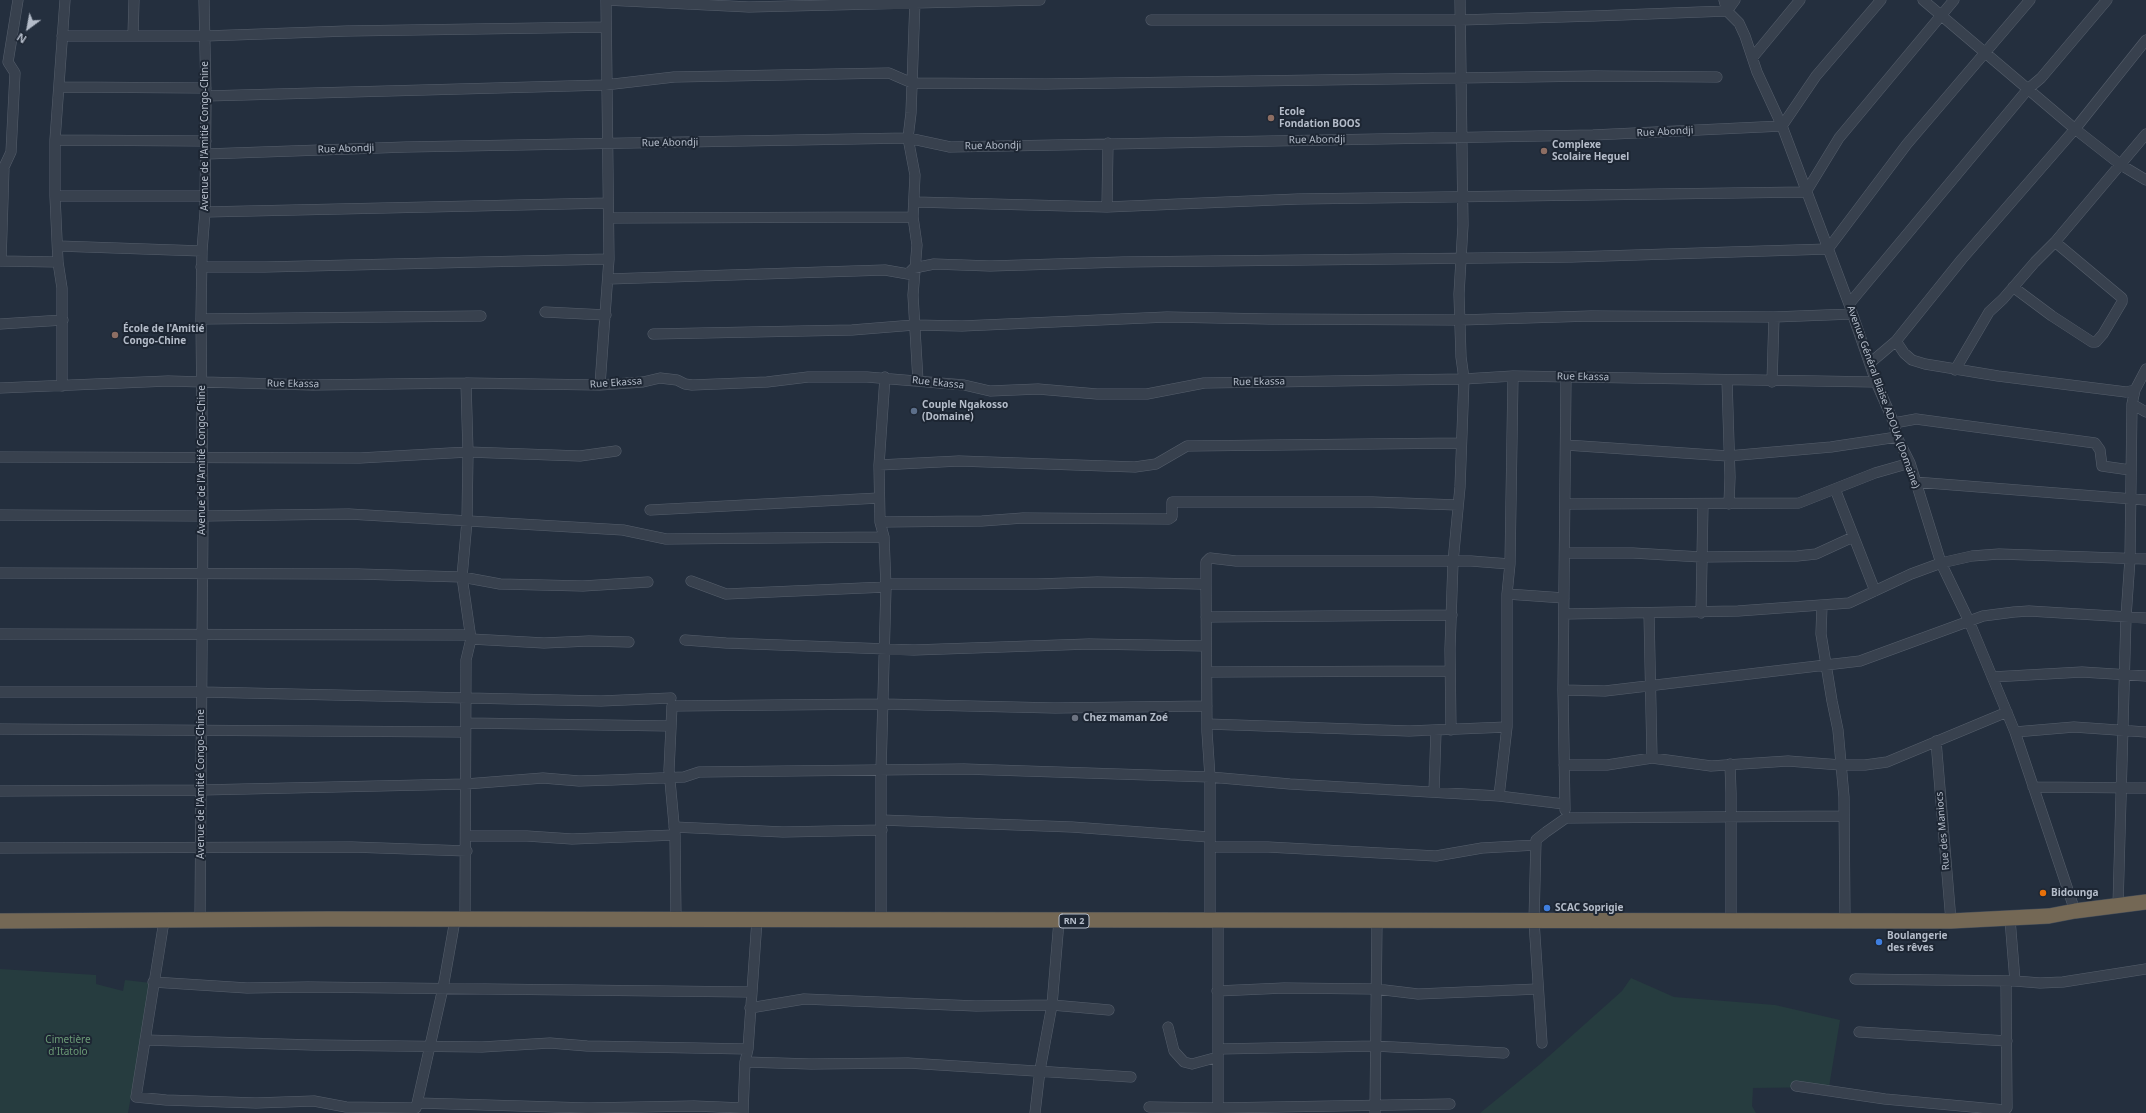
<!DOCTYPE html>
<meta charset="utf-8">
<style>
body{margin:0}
#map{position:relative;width:2146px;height:1113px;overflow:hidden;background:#242f3e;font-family:"Noto Sans",sans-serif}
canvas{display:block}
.north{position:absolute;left:8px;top:8px;width:40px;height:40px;-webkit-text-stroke:3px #1d2633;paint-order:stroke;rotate:212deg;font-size:11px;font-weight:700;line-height:16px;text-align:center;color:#b4bcc9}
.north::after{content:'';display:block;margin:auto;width:14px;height:18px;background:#b4bcc9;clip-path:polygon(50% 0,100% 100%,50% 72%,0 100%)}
</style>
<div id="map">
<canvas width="2146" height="1113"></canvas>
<div class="north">N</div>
</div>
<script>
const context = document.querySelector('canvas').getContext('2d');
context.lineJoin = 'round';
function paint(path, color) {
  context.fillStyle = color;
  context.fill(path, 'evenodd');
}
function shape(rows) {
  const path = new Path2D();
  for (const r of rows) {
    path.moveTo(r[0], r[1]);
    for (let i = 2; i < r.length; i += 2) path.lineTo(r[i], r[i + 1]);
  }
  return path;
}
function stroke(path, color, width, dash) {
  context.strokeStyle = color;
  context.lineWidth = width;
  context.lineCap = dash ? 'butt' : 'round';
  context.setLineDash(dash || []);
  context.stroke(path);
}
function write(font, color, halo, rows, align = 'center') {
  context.font = font + ' "Noto Sans",sans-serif';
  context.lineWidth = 4;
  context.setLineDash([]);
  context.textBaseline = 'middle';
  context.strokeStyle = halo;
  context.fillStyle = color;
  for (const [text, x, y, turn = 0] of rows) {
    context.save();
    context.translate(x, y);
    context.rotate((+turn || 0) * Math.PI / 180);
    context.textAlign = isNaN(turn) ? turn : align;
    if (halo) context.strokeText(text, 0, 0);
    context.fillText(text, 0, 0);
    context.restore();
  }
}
const green = shape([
 [0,969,96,975,96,984,123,991,125,980,151,983,128,1113,0,1113],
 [1631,978,1674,997,1775,1005,1840,1020,1829,1087,1753,1088,1752,1106,1756,1113,1480,1113,1539,1065,1622,991]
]);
const minor = shape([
 [606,0,749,7,1040,0],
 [915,0,911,113,908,138,915,175,913,217,917,245,913,295,918,381],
 [1724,0,1727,11,1739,23,1745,36,1757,72,1782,126,1849,304,1876,382,1894,423,1897,437,1910,463,1941,563,1969,621,2015,732,2075,911],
 [1923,0,2075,129,2121,165,2146,180],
 [1151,20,1460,20,1594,16,1727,11,1735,0],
 [62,36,205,36,347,31,606,27],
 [133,36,134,0],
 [1753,57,1800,0],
 [60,87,206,88],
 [206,96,605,85,674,77,889,73,912,83,1046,84,1594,76,1717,77],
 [55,140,206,141],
 [206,154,406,147,908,138,950,147,1593,135,1782,126,1816,76,1881,0],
 [55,196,205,196],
 [915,202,1107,207,1298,199,1806,192,1839,138,1954,0],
 [1107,207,1108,143],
 [205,212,608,203],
 [609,218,913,217],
 [58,246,202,251],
 [0,261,58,262],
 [1,261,4,167,11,152,15,73,8,62,18,0],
 [201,267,265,267,609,259],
 [608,279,885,270,908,274,914,268,934,264,990,266,1123,262,1572,257,1828,249,1907,144,2030,0],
 [2013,287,2052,316,2092,342,2096,342,2103,334,2122,302,2122,298,2055,242],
 [1849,304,2028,89,2041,78,2107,0],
 [545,312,606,315],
 [201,319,481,316],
 [0,324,63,320],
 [653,334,852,330,914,325,962,326,1167,317,1269,319,1460,320,1591,316,1774,317,1852,314],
 [1896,341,1962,259,2075,129,2146,40],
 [1870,363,1896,341,1904,353,1912,360,1925,364,1998,376,2126,392,2135,390],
 [1955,370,1989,312,2003,299,2035,262,2055,242,2146,134],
 [1727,380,1730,477,1729,504],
 [1772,382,1774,317],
 [600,385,609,259,606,0],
 [62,386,62,288,58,262,55,196,55,140,65,0],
 [0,388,168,381,313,385,466,383,600,385,643,382,660,378,677,380,685,384,692,385,767,382,808,377,867,377,964,385,990,391,1038,389,1097,394,1147,394,1204,383,1464,379,1513,376,1876,382],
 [2132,404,2146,412],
 [1894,423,1916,419,2095,443,2100,450,2102,466,2130,470],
 [1566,445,1728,456,1831,447,1897,437],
 [0,457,360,458,468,452,580,456,616,451],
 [879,465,959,461,1135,467,1156,464,1187,446,1461,443],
 [1915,482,2146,500],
 [1835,489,1875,591],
 [1565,504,1799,503,1875,473,1910,463],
 [650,510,879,498],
 [0,515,203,516,349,514,623,530,666,539,884,537],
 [880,522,982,521,1023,518,1169,519,1172,517,1172,502,1373,502,1458,505],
 [1565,553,1633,553,1701,557,1797,556,1816,554,1853,537],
 [0,573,358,574,462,577,500,584,583,586,648,582],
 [691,581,726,594,886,587],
 [1206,583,1207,732,1210,777,1210,921],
 [885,584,1037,584,1097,582,1200,584,1206,583,1206,562,1210,558,1236,561,1471,561,1510,564],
 [1507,594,1564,598],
 [1822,605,1821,634,1832,701,1838,730,1844,797,1845,920],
 [1649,613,1652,758],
 [1701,613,1703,504],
 [1564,614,1738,611,1849,603,1911,574,1941,563,1972,556,1999,554,2146,559],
 [1206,617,1452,615],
 [0,634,470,635],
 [471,639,544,643,589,641,629,642],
 [685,640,726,643,914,650,1089,644,1206,646],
 [1208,672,1450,671],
 [1992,677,2082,672,2146,676],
 [1563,690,1605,691,1860,661,1983,616,2014,612,2029,611,2146,618],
 [0,692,202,692,601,701,671,698],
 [466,723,671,726],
 [1207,724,1409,731,1507,727],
 [0,729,465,732],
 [1451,730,1450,649,1453,562,1460,487,1464,379,1461,357,1459,294,1463,225,1460,0],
 [2015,732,2074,727,2146,732],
 [1936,741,1951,921],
 [1730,764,1731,793,1731,921],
 [1564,765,1607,765,1652,758,1711,766,1788,761,1841,765,1865,765,1887,762,2007,712],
 [2033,787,2146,788],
 [0,791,201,790,466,784,543,778,579,781,612,780,684,777,699,772,964,769,1210,777,1290,784,1499,796,1564,804],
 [1434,792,1436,731],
 [1499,796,1507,727,1507,594,1510,564,1513,376],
 [1565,810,1563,690,1566,377],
 [881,820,1072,827,1209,837],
 [674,827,783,832,882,830],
 [467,836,527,836,572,839,675,835],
 [1210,847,1268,847,1436,856,1482,848,1536,845],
 [0,848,352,847,467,851],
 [2118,906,2126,617,2130,559,2132,404,2135,390,2146,369],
 [2010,919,2015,981],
 [200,920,203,516,201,319,202,251,205,212,206,96,204,0],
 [465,920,466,660,471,639,462,577,467,521,468,452,466,383],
 [676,920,675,835,669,770,672,706,883,704,1055,708,1207,706],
 [164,921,136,1097,166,1100,256,1103,314,1101,346,1107,416,1108],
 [881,921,881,771,886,587,884,537,880,522,879,465,885,377],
 [1855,979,2015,981,2040,983,2063,982,2146,969],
 [153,982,247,988,308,987,751,992],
 [1217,991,1284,988,1376,989,1418,994,1538,989],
 [750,1008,804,999,976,1006,1052,1005,1109,1010],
 [1168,1027,1174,1051,1184,1062,1192,1064,1218,1057],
 [1859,1032,2007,1041],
 [145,1040,313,1045,482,1047,550,1043,587,1046,748,1049],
 [1542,1043,1534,921,1536,840,1546,832,1566,818,1843,816],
 [1218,1049,1375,1046,1504,1053],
 [745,1062,811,1064,908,1063,1131,1077],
 [1796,1086,1885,1099,2005,1110,2007,1108,2006,981],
 [418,1103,588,1108,694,1106,743,1108],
 [1149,1107,1218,1108,1450,1104],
 [416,1108,443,988,455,920],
 [743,1113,745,1062,748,1049,757,920],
 [1035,1113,1040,1070,1052,1005,1059,921],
 [1218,1113,1218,921],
 [1375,1113,1377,921]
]);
const highway = shape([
 [0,921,327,919,1951,921,2049,916,2075,911,2146,902]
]);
const markers = [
 [1271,118,4,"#8d6e63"],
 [1544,151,4,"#8d6e63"],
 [115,335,4,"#8d6e63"],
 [914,411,4,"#5c6f8a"],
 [1075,718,4,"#6b7280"],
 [2043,893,4,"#e8710a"],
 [1547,908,4,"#3f7fe0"],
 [1879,942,4,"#3f7fe0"]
];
const shields = [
 [1074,921,30]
];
const shieldNames = [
 ["RN 2",1074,921]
];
const poiNames = [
 ["Ecole",1279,112],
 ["Fondation BOOS",1279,124],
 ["Complexe",1552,145],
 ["Scolaire Heguel",1552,157],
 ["École de l'Amitié",123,329],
 ["Congo-Chine",123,341],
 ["Couple Ngakosso",922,405],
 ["(Domaine)",922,417],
 ["Chez maman Zoé",1083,718],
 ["Bidounga",2051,893],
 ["SCAC Soprigie",1555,908],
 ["Boulangerie",1887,936],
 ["des rêves",1887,948]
];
const streetNames = [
 ["Rue Abondji",1665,132,-3],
 ["Avenue de l'Amitié Congo-Chine",205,136,-90],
 ["Rue Abondji",1317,140,-1],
 ["Rue Abondji",670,143,-1],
 ["Rue Abondji",993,146,-1],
 ["Rue Abondji",346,149,-2],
 ["Rue Ekassa",1583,377,1],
 ["Rue Ekassa",1259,382,-1],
 ["Rue Ekassa",616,383,-4],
 ["Rue Ekassa",938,383,6],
 ["Rue Ekassa",293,384,1],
 ["Avenue Général Blaise ADOUA (Domaine)",1883,397,70],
 ["Avenue de l'Amitié Congo-Chine",202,460,-90],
 ["Avenue de l'Amitié Congo-Chine",201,784,-90],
 ["Rue des Maniocs",1943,831,-95]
];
const parkNames = [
 ["Cimetière",68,1040],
 ["d'Itatolo",68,1052]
];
paint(green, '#263c3f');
stroke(minor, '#565f6c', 11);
stroke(highway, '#434c59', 16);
stroke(minor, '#38414e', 10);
stroke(highway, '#746855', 15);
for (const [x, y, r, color] of markers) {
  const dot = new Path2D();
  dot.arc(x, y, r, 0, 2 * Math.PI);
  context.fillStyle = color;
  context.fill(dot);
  stroke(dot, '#1d2633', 1.5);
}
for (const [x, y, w] of shields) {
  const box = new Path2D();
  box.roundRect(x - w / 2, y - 7, w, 14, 3);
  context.fillStyle = '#1d2633';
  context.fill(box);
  stroke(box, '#b4bcc9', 1);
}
write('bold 9px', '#b4bcc9', null, shieldNames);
write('bold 10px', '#b4bcc9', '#1d2633', poiNames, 'left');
write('10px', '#b4bcc9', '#1d2633', streetNames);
write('10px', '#6b9a76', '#1d2633', parkNames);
</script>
